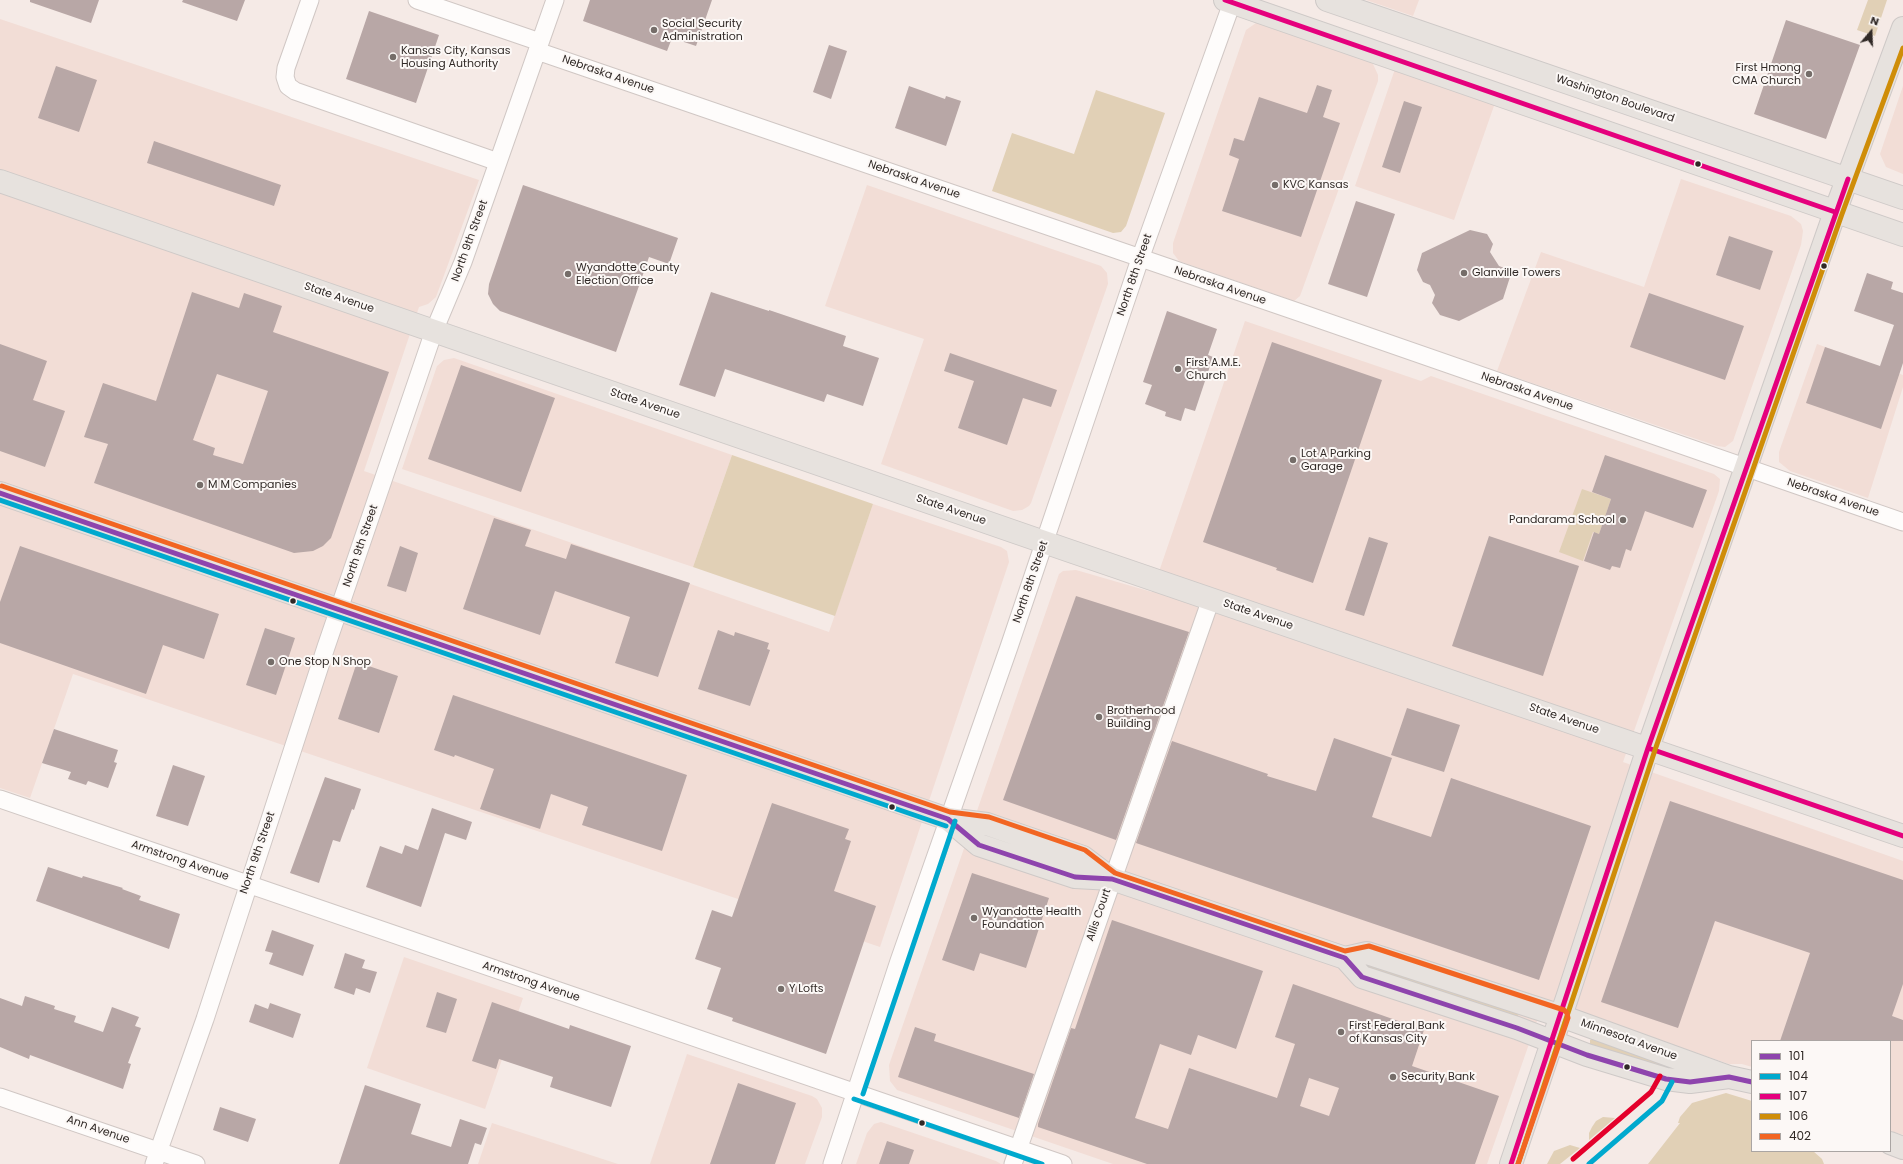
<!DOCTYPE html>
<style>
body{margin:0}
#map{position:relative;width:1903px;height:1164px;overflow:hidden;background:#f5eae6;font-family:Poppins,sans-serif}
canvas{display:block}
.legend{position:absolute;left:1751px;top:1040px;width:140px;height:112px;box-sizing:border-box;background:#fcf8f6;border:1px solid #aaa5a3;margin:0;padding:5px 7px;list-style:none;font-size:12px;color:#302926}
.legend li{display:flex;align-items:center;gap:8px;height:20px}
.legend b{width:20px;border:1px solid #aaa5a3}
.north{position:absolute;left:1851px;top:12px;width:40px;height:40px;-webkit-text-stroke:3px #fcf8f6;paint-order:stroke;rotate:19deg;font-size:11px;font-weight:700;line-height:16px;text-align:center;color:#302926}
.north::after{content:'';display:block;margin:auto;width:14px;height:18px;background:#302926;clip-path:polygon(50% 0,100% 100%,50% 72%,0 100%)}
</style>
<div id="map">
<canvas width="1903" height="1164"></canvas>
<ul class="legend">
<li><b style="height:5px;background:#8e44ad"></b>101</li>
<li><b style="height:5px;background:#00a9ce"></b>104</li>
<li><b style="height:5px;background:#e5007d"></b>107</li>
<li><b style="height:5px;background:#cf8d08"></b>106</li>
<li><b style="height:5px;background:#f26522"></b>402</li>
</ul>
<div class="north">N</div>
</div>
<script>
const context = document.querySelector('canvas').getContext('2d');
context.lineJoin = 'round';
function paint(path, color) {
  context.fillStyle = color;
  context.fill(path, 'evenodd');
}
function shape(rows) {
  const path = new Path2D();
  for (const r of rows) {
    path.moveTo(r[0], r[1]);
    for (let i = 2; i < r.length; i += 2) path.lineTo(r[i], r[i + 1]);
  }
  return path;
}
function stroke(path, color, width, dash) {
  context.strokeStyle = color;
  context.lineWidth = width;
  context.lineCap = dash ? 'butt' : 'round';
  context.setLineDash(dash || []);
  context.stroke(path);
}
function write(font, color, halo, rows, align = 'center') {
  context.font = font + ' Poppins,sans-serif';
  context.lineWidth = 4;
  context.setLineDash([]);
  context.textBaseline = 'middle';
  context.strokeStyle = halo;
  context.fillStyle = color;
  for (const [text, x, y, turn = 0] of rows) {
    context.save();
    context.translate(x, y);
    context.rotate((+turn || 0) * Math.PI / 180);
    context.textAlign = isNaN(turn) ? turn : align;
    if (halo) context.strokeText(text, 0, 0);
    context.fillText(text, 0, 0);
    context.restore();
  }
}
const built = shape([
 [1366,0,1419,0,1413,16],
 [0,19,479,180,436,297,428,304,419,307,364,471,829,632,873,504,1001,547,1007,551,1009,562,880,947,73,674,30,798,0,788],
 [1256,23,1261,23,1367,60,1373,64,1378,75,1378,81,1300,296,1294,301,1179,261,1173,253,1173,243,1246,30],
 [1395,69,1495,103,1454,220,1355,186],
 [1903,86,1903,174,1886,167,1880,154],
 [1681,179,1791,216,1801,224,1803,231,1801,245,1733,441,1725,447,1717,446,1497,371,1541,252,1644,287],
 [867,185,1101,266,1107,273,1108,284,1031,503,1029,506,1022,510,1013,511,881,464,924,339,825,306],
 [1245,321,1421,381,1431,376,1714,474,1720,479,1719,491,1623,762,1903,861,1903,1135,1890,1131,1890,1041,1752,1041,1752,1067,1742,1064,1729,1064,1544,1001,1487,1164,1113,1164,897,1090,890,1081,889,1065,1059,574,1063,571,1076,570,1152,592],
 [1817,344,1903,375,1903,387,1868,498,1790,471,1779,462,1779,452],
 [454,358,732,455,693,567,402,469,437,366,444,360],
 [404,957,523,998,485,1109,367,1068],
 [687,1054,812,1096,817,1099,822,1108,822,1117,805,1164,650,1164],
 [881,1122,996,1161,1001,1164,856,1164,867,1133,874,1124],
 [492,1123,618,1164,478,1164]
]);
const green = shape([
 [1868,0,1887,0,1875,36,1857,30],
 [1096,90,1165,113,1126,226,1121,232,1113,233,992,191,1012,133,1074,154],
 [732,455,873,504,835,616,693,567],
 [1582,489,1611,499,1599,534,1593,532,1583,561,1559,552],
 [1368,962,1517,1012,1519,1018,1368,969,1365,965],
 [1593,1038,1660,1062,1660,1065,1658,1067,1590,1044,1590,1040],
 [1726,1093,1752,1101,1752,1151,1813,1151,1822,1159,1824,1164,1648,1164,1680,1123,1678,1123,1680,1117,1692,1103],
 [1603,1117,1615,1118,1589,1140,1589,1133,1592,1127,1596,1121],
 [1570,1145,1580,1148,1560,1164,1547,1164,1554,1151]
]);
const building = shape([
 [30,0,99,0,91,23,30,2],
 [183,0,245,0,237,21,182,2],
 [590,0,712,0,696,46,672,38,667,51,583,21],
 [369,11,439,35,416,103,346,79],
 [1786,20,1860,45,1826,139,1754,114],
 [829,45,847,51,831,99,813,92],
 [56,66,97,80,79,132,38,118],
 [1317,85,1332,90,1323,117,1340,123,1301,237,1222,211,1239,159,1229,155,1234,138,1244,141,1259,97,1307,113],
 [909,86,945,99,946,96,961,101,946,146,895,128],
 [1404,101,1422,107,1400,173,1382,167],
 [154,141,281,185,274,206,147,163],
 [523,185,678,238,669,264,649,257,616,352,500,311,493,304,488,294,489,284],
 [1356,201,1395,214,1367,297,1328,284],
 [1470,230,1487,234,1493,244,1490,252,1499,266,1507,269,1510,277,1503,299,1459,321,1440,315,1432,303,1435,295,1430,285,1423,282,1417,270,1422,253],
 [1729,236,1773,251,1760,290,1716,275],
 [1867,273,1893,282,1891,289,1903,293,1903,363,1881,429,1806,403,1825,347,1880,366,1894,325,1854,311],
 [192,292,239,308,244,293,282,306,273,332,389,372,331,538,323,546,313,551,294,553,94,483,108,444,84,437,103,383,156,401],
 [217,374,268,391,243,464,213,455,215,448,193,440],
 [711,292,769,311,769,310,846,336,843,346,879,358,863,406,827,394,824,402,725,369,715,397,679,385],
 [1649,293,1744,326,1725,380,1630,347],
 [1167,311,1217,329,1208,355,1213,357,1195,411,1185,408,1181,421,1165,416,1166,412,1145,404,1152,385,1143,382],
 [1272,342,1382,380,1313,583,1276,570,1277,568,1203,542],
 [0,344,47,361,33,400,65,411,45,467,0,451],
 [950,353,1057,390,1051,407,1023,398,1007,445,958,428,974,381,944,371],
 [461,365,555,398,521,492,428,459],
 [1605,455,1707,490,1693,528,1645,511,1631,551,1626,549,1620,568,1612,566,1610,570,1584,561,1594,532,1599,534,1611,499,1592,492],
 [494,518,531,530,525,546,566,559,571,544,690,583,658,677,615,663,630,617,555,591,540,635,463,609],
 [1489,536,1579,566,1543,676,1452,646],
 [1369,537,1388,543,1364,616,1345,610],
 [20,546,219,614,204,659,163,645,146,694,0,643,0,602],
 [400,546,418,553,406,592,387,586],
 [1076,596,1189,632,1116,840,1003,800],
 [265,628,295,638,276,695,246,685],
 [718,630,734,636,735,632,769,643,767,649,770,650,750,706,698,689],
 [357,662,398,676,379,733,338,719],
 [453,695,687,775,662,851,582,825,588,807,551,794,540,829,480,809,494,769,455,755,454,757,434,750],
 [1407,708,1460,725,1444,772,1391,755],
 [54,729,118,750,114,762,117,763,108,788,88,781,86,785,68,779,71,772,42,763],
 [1334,738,1392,758,1372,817,1431,837,1451,778,1591,826,1539,980,1136,843,1172,741,1268,774,1267,776,1316,791],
 [173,765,205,776,188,826,156,816],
 [325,777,361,789,354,810,352,809,340,842,333,840,319,883,290,873],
 [1670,801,1903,880,1903,984,1892,1016,1903,1020,1903,1041,1780,1041,1810,953,1715,921,1678,1028,1601,1002],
 [772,803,849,829,845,839,851,841,834,891,876,906,826,1054,732,1021,733,1018,707,1009,721,968,695,959,712,910,732,917],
 [432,808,472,822,466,840,445,833,421,907,366,887,380,846,402,854,405,845,418,850],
 [48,867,82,878,83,876,123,888,122,889,141,896,139,900,180,914,169,949,36,901],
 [972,873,1049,898,1026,968,980,953,974,971,942,960],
 [1112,920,1263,971,1236,1049,1198,1035,1191,1055,1160,1044,1135,1118,1168,1129,1189,1068,1277,1098,1295,1044,1275,1037,1293,984,1424,1030,1412,1066,1499,1096,1475,1164,1147,1164,1038,1127,1038,1124,1071,1028,1075,1029],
 [1309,1078,1339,1088,1329,1116,1300,1106],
 [272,930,314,945,303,976,269,964,273,953,265,951],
 [345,953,365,960,362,968,377,972,370,993,356,988,354,995,334,988],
 [437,992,457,999,446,1033,426,1027],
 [25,996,55,1006,54,1009,76,1016,74,1022,103,1032,112,1007,139,1017,135,1026,141,1028,128,1063,131,1064,123,1089,30,1055,29,1059,0,1047,0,998,22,1006],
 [492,1002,569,1029,570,1025,631,1046,611,1107,550,1087,553,1077,499,1059,496,1069,472,1061],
 [270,1003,301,1014,293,1038,249,1022,255,1004,268,1009],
 [915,1027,936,1034,934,1041,1034,1074,1019,1118,898,1077],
 [738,1083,796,1103,775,1164,710,1164],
 [365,1085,421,1104,411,1134,451,1147,460,1119,487,1128,481,1145,475,1143,468,1164,339,1164],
 [220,1107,256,1119,248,1142,213,1130],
 [887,1141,914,1150,909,1164,879,1164]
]);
const minor = shape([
 [310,0,286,68,285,77,288,86,295,91,498,162],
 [417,0,540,42],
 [537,51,1304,314,1903,522],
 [0,799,1063,1164],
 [0,1097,196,1164],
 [154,1164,205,1019,326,647,434,331,463,262,555,0],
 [832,1164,899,961,1009,647,1140,259,1233,0],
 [1013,1164,1211,599]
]);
const major = shape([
 [1225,0,1903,235],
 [1327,0,1903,198],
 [0,181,1070,551,1903,836],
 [0,493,948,819,987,824,1083,857,1112,879],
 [948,819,979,845,1075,877,1112,879,1345,958,1362,977,1517,1028,1587,1055,1666,1079,1690,1082,1729,1077],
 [1345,958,1367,953,1561,1016,1729,1077,1752,1082],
 [1890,1143,1903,1148],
 [1511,1164,1568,995,1648,748,1835,212,1903,28]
]);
const bus1 = shape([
 [0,493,948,819,979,845,1075,877,1112,879,1345,958,1362,977,1517,1028,1587,1055,1666,1079,1690,1082,1729,1077,1752,1082]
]);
const bus2 = shape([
 [0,500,946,826],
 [863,1094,955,821],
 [854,1099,1042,1164],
 [1589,1164,1662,1101,1672,1082]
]);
const bus3 = shape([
 [1225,0,1835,212],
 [1648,748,1903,836],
 [1511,1164,1648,748,1848,179]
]);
const bus4 = shape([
 [1518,1164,1655,750,1842,214,1903,48]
]);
const bus5 = shape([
 [2,486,950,812,989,817,1085,850,1115,873,1345,951,1369,946,1564,1010,1567,1013,1568,1018,1518,1164]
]);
const bus6 = shape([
 [1573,1159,1651,1092,1660,1076]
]);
const markers = [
 [654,30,4,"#756d69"],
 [393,57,4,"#756d69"],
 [1809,74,4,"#756d69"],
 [1698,164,3.5,"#302926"],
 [1275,185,4,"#756d69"],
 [1824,266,3.5,"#302926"],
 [1464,273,4,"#756d69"],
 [568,274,4,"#756d69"],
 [1178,369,4,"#756d69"],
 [1293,460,4,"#756d69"],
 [200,485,4,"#756d69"],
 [1623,520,4,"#756d69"],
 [293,601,3.5,"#302926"],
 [271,662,4,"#756d69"],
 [1099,717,4,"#756d69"],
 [892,807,3.5,"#302926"],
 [974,918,4,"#756d69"],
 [781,989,4,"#756d69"],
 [1341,1032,4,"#756d69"],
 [1627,1067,3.5,"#302926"],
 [1393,1077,4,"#756d69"],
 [922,1123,3.5,"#302926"]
];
const poiNames = [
 ["Social Security",662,24],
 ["Administration",662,37],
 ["Kansas City, Kansas",401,51],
 ["Housing Authority",401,64],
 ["First Hmong",1801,68,"right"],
 ["CMA Church",1801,81,"right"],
 ["KVC Kansas",1283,185],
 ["Wyandotte County",576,268],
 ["Election Office",576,281],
 ["Glanville Towers",1472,273],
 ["First A.M.E.",1186,363],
 ["Church",1186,376],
 ["Lot A Parking",1301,454],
 ["Garage",1301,467],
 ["M M Companies",208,485],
 ["Pandarama School",1615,520,"right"],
 ["One Stop N Shop",279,662],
 ["Brotherhood",1107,711],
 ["Building",1107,724],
 ["Wyandotte Health",982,912],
 ["Foundation",982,925],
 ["Y Lofts",789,989],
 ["First Federal Bank",1349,1026],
 ["of Kansas City",1349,1039],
 ["Security Bank",1401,1077]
];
const streetNames = [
 ["Nebraska Avenue",608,75,19],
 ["Washington Boulevard",1615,99,19],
 ["Nebraska Avenue",914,180,19],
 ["North 9th Street",470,241,-70],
 ["North 8th Street",1135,275,-71],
 ["Nebraska Avenue",1220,286,19],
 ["State Avenue",339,298,19],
 ["Nebraska Avenue",1527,392,19],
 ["State Avenue",645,404,19],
 ["Nebraska Avenue",1833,498,19],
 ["State Avenue",951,510,19],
 ["North 9th Street",361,546,-71],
 ["North 8th Street",1031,582,-71],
 ["State Avenue",1258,615,19],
 ["State Avenue",1564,719,19],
 ["North 9th Street",258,853,-71],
 ["Armstrong Avenue",180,861,19],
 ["Allis Court",1099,915,-71],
 ["Armstrong Avenue",531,982,19],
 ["Minnesota Avenue",1629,1040,20],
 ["Ann Avenue",98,1130,19]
];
paint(built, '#f2ddd6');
paint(green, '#e1d0b6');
paint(building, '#b8a7a6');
stroke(minor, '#d0c7c4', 19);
stroke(major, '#cec9c7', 24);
stroke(minor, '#fefcfb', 17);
stroke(major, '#e7e2de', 22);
stroke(bus1, '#8e44ad', 5);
stroke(bus2, '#00a9ce', 5);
stroke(bus3, '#e5007d', 5);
stroke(bus4, '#cf8d08', 5);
stroke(bus5, '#f26522', 5);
stroke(bus6, '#e4002b', 5);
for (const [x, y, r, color] of markers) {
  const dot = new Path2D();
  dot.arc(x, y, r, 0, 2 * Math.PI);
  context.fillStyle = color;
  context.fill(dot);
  stroke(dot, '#fcf8f6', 1.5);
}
write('11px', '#302926', '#fcf8f6', poiNames, 'left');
write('11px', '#302926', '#fcf8f6', streetNames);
</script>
